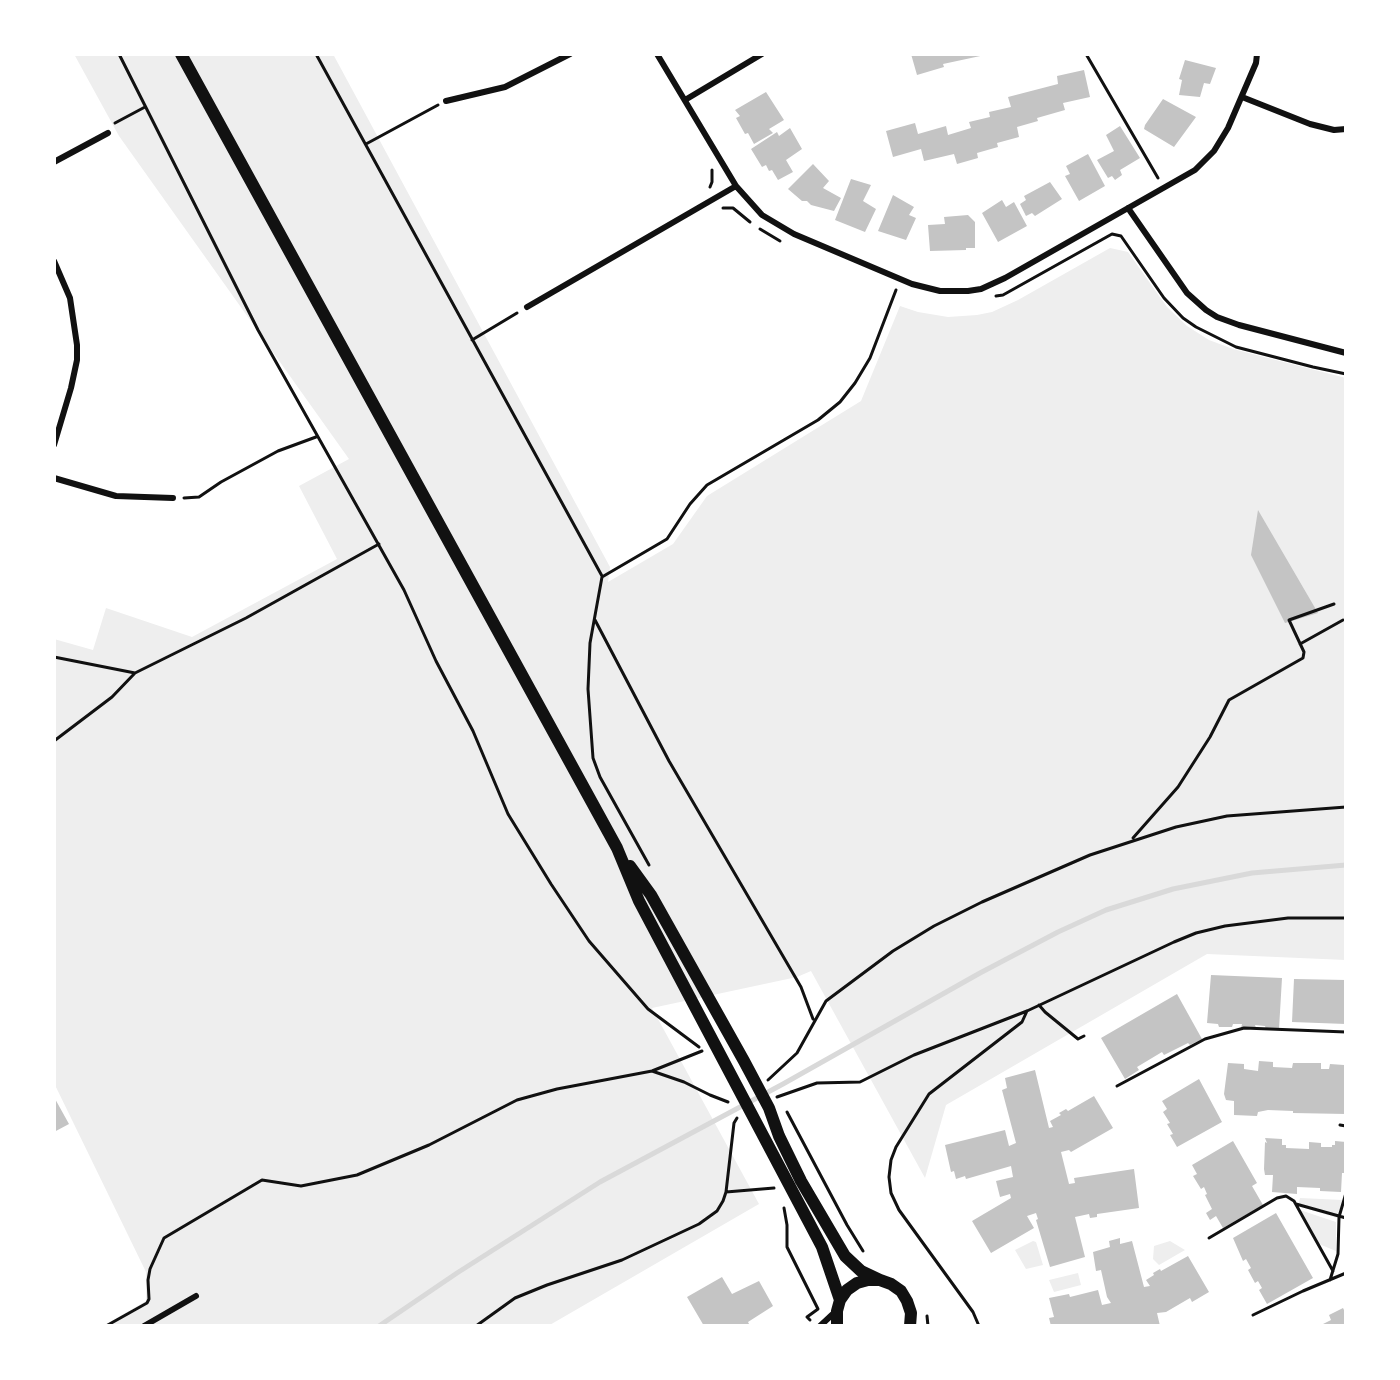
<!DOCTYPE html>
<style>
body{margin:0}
#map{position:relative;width:1400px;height:1380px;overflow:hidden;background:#fff;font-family:Cabin,sans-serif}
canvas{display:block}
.frame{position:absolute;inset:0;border:56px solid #fff;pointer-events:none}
</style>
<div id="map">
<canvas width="1400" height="1380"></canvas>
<div class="frame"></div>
</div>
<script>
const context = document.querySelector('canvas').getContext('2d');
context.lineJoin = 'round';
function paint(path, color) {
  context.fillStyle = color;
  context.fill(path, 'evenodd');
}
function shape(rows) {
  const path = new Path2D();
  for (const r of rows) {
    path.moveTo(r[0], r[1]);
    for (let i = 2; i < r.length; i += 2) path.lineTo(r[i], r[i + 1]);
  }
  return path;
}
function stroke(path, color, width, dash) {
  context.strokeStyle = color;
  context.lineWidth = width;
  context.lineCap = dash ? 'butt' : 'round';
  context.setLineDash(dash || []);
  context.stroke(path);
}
const green = shape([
 [74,54,333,54,610,567,608,582,673,544,707,496,861,401,900,306,918,312,948,317,977,315,992,312,1018,300,1110,248,1128,252,1167,307,1187,326,1209,340,1233,349,1346,378,1346,960,1207,954,946,1105,925,1178,811,971,797,977,652,1008,759,1204,548,1326,103,1326,146,1301,146,1272,54,1083,54,639,93,650,106,608,192,637,337,559,299,486,349,459,119,136],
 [1300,1198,1343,1200,1337,1218,1298,1206],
 [1300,1210,1336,1222,1336,1251,1319,1244],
 [1033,1241,1036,1242,1043,1265,1026,1269,1015,1250],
 [1170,1241,1185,1250,1159,1265,1153,1259,1154,1246],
 [1078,1273,1081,1285,1054,1292,1049,1280]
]);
const stream = shape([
 [379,1326,457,1273,600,1182,783,1084,980,973,1058,932,1106,910,1173,889,1252,873,1346,865]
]);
const building = shape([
 [911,54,985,54,985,55,943,64,944,67,917,75],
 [1185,60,1216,68,1210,84,1204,83,1200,97,1179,95,1182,80,1179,79],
 [1084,70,1090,97,1063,103,1065,110,1037,118,1038,121,1017,127,1019,137,997,143,998,147,977,153,978,158,957,164,954,154,924,161,921,149,893,157,886,131,915,123,918,134,946,126,948,135,971,128,969,122,990,117,989,112,1011,107,1008,97,1058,84,1057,76],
 [766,92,784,120,769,129,773,133,754,144,748,133,745,134,736,118,740,116,735,110],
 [1163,99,1196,117,1174,147,1144,129,1145,125],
 [1120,126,1140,158,1120,170,1122,175,1115,180,1112,176,1108,178,1097,160,1114,151,1106,135],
 [790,128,802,149,786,160,793,172,778,180,772,170,769,171,766,165,762,167,751,149,777,132,779,136],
 [1088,154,1105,186,1079,201,1065,176,1070,174,1066,166],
 [813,164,829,181,823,188,841,198,834,211,811,205,807,201,802,201,788,189],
 [851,179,871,185,863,201,876,209,865,232,835,220],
 [1050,182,1062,199,1035,216,1032,213,1026,216,1020,204,1026,200,1024,196],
 [893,195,914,207,909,215,916,218,906,240,878,231],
 [1002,200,1006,207,1014,202,1027,226,998,242,982,213],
 [968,215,975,222,975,248,966,248,966,250,930,251,928,225,945,224,944,217],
 [1258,510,1318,613,1285,623,1251,555],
 [1211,975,1282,978,1279,1029,1266,1029,1265,1026,1255,1025,1256,1028,1241,1028,1242,1024,1233,1024,1232,1027,1219,1027,1218,1024,1207,1023],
 [1294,979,1346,980,1346,1024,1292,1022],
 [1177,994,1202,1039,1190,1045,1188,1043,1164,1055,1162,1052,1137,1067,1139,1070,1125,1079,1101,1038],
 [1259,1061,1273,1062,1273,1067,1292,1068,1293,1063,1321,1063,1321,1069,1329,1069,1330,1064,1344,1065,1344,1070,1346,1070,1346,1114,1293,1113,1293,1111,1268,1110,1258,1112,1257,1116,1234,1115,1234,1101,1226,1100,1224,1094,1228,1063,1244,1064,1244,1069,1258,1071],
 [1035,1070,1049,1128,1053,1127,1050,1121,1061,1115,1059,1113,1066,1109,1068,1111,1094,1096,1113,1128,1071,1152,1069,1150,1061,1152,1069,1184,1075,1183,1074,1178,1134,1169,1139,1208,1097,1214,1097,1217,1090,1218,1089,1214,1075,1217,1085,1257,1050,1267,1036,1220,1038,1219,1036,1213,1027,1216,1034,1228,991,1253,972,1221,1011,1198,1010,1194,1000,1197,996,1181,1013,1177,1011,1166,966,1179,965,1176,956,1179,954,1171,951,1172,945,1145,1005,1130,1009,1146,1016,1143,1002,1090,1007,1088,1005,1078],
 [1199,1079,1222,1122,1177,1147,1170,1135,1173,1134,1167,1124,1170,1123,1163,1112,1167,1109,1162,1101],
 [54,1097,69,1124,54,1132],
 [1265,1138,1282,1139,1282,1145,1286,1145,1286,1148,1309,1149,1309,1142,1321,1143,1321,1147,1332,1147,1332,1145,1335,1145,1335,1141,1346,1142,1346,1173,1342,1173,1341,1192,1320,1191,1320,1188,1297,1187,1297,1194,1272,1192,1273,1175,1265,1175,1264,1169,1265,1142,1267,1143],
 [1233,1141,1257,1183,1252,1186,1263,1205,1223,1228,1216,1216,1210,1220,1206,1213,1212,1209,1205,1195,1207,1194,1204,1187,1201,1189,1193,1176,1197,1174,1192,1165],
 [1276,1213,1313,1278,1267,1304,1259,1290,1262,1288,1258,1281,1255,1283,1248,1270,1251,1268,1246,1259,1243,1261,1233,1238],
 [1120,1238,1120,1244,1132,1241,1144,1287,1150,1286,1146,1280,1154,1275,1153,1273,1160,1269,1161,1271,1188,1256,1209,1292,1192,1302,1190,1298,1166,1312,1157,1313,1160,1326,1051,1326,1049,1318,1054,1317,1049,1298,1069,1294,1070,1297,1098,1290,1102,1305,1111,1303,1107,1297,1101,1270,1096,1271,1093,1252,1110,1247,1109,1241],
 [722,1277,732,1294,759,1281,773,1306,748,1322,750,1326,704,1326,687,1297],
 [1343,1308,1346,1314,1346,1326,1319,1326,1331,1320,1329,1315]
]);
const path = shape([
 [119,54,258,330,404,590,436,661,473,731,508,814,551,884,589,941,648,1009,699,1047],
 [316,54,602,576],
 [1086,54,1158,178],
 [115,123,145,107],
 [366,144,438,105],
 [710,187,712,182,712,170],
 [723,208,733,208,750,222],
 [760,229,780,241],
 [996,296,1003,295,1112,234,1121,236,1164,298,1183,318,1196,327,1236,347,1313,367,1346,374],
 [472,340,517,313],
 [184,498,199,497,221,482,278,451,316,437],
 [595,620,669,761,801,987,813,1019],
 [1300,644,1343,620],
 [54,657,135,673],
 [54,741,112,697,135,673,246,618,379,544],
 [1133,838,1178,787,1210,737,1229,700,1303,658,1304,652,1289,620,1334,604],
 [649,865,600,777,593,758,588,689,590,643,602,577,667,539,690,504,707,485,818,420,840,402,855,383,870,358,896,290],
 [1039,1005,1045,1012,1078,1039,1084,1036],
 [652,1071,684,1082,710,1095,728,1102],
 [768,1080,797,1053,826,1001,893,951,934,926,982,902,1090,855,1176,827,1227,816,1346,807],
 [1117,1086,1205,1039,1244,1028,1346,1032],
 [777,1097,817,1083,860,1082,914,1055,1027,1011,1174,942,1196,933,1225,926,1288,918,1346,918],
 [787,1112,847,1225,863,1251],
 [1340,1125,1346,1126],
 [726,1192,774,1188],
 [1296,1204,1346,1218],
 [784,1208,787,1225,787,1247,818,1309,807,1317,810,1320],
 [1209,1238,1277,1198,1286,1196,1294,1201,1333,1271],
 [1330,1280,1338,1254,1339,1217,1346,1193],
 [1253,1315,1303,1291,1346,1273],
 [927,1316,928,1326],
 [106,1326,147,1303,149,1299,148,1280,150,1269,164,1238,262,1180,301,1186,357,1175,429,1145,517,1100,557,1089,652,1071,702,1051],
 [476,1326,515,1298,547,1285,622,1260,699,1224,717,1211,723,1201,726,1192,734,1123,737,1118],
 [979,1326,973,1312,899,1210,891,1193,889,1177,891,1160,896,1147,929,1094,1022,1022,1027,1011]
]);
const minor = shape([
 [657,54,736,186,762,215,794,234,912,284,940,291,968,291,981,289,1005,278,1195,170,1214,151,1228,128,1256,63,1257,54],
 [1242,97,1310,124,1334,130,1346,129],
 [685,100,762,54],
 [446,101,505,87,570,54],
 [54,162,108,133],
 [1128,208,1187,293,1206,310,1217,317,1239,325,1346,353],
 [54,261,70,298,77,345,77,360,71,388,54,445],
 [527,307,736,186],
 [54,478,116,496,173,498],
 [144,1326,196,1296],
 [820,1326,835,1312]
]);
const secondary = shape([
 [181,54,617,848,639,901,822,1247,840,1300],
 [630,866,651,895,744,1061,769,1108,779,1136,801,1181,845,1256,861,1271,880,1280],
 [837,1326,837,1311,840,1300,847,1290,857,1283,868,1280,880,1280,891,1284,901,1291,907,1301,911,1313,910,1326]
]);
paint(green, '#eee');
stroke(stream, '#d9d9d9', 5);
paint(building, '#c4c4c4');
stroke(path, '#111', 3);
stroke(minor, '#111', 6);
stroke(secondary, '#111', 12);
</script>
